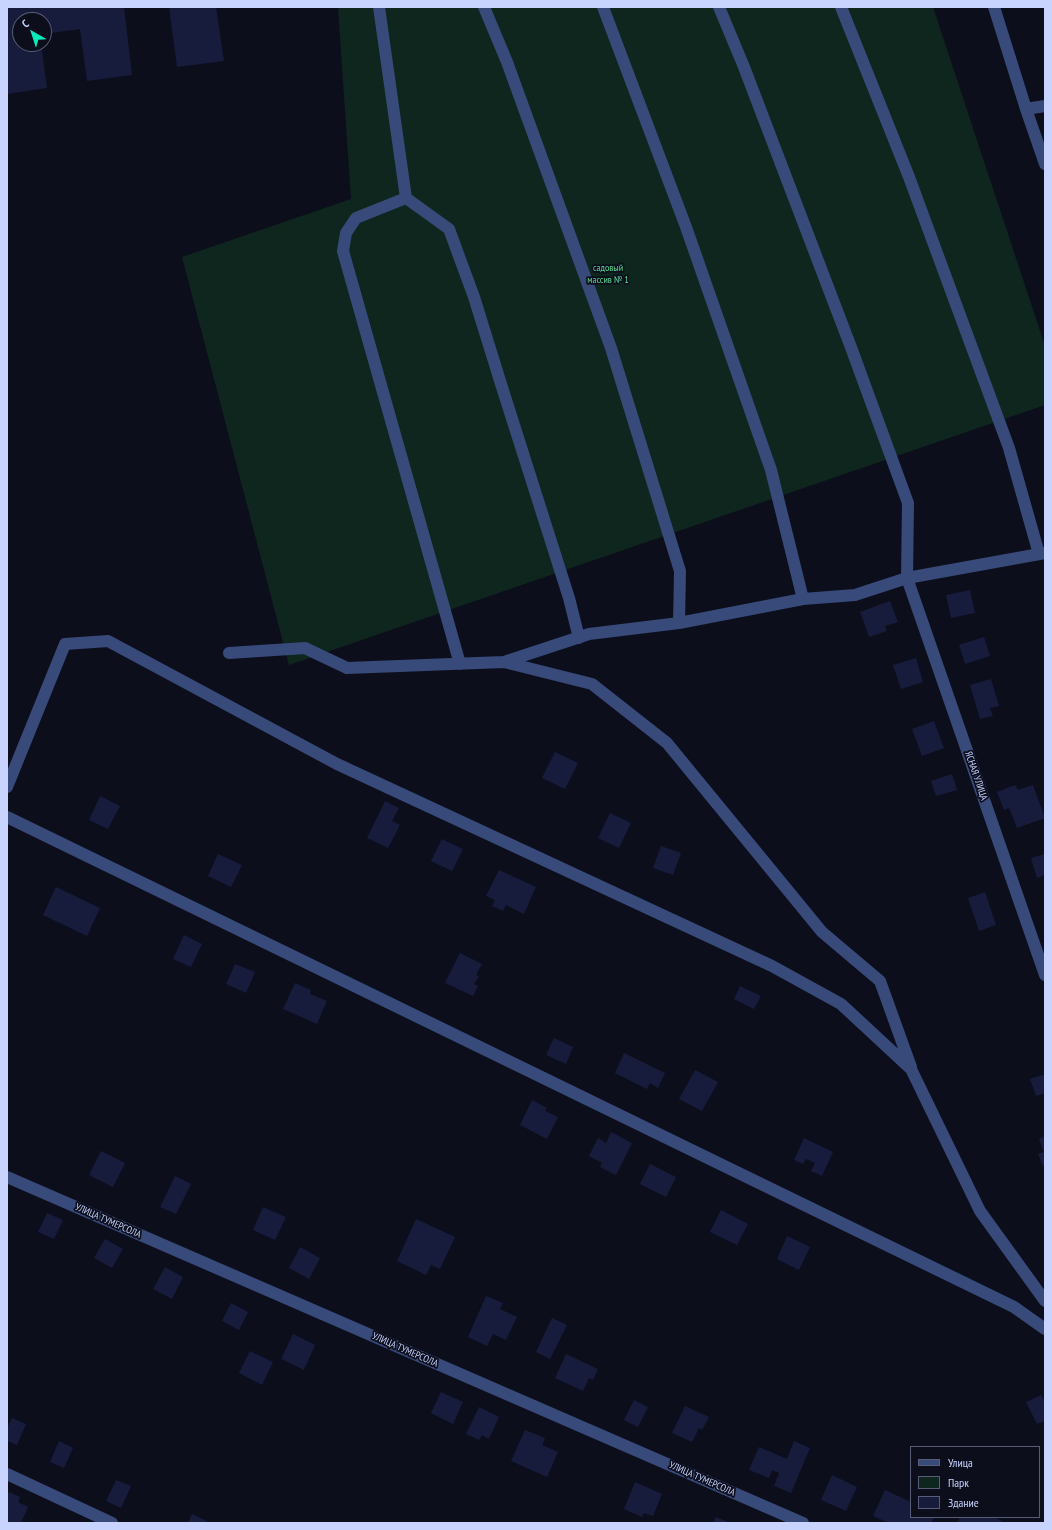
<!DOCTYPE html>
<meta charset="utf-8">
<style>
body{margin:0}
#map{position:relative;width:1052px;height:1530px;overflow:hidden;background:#0c0e1c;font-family:"PT Sans Narrow",sans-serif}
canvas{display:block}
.frame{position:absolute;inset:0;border:8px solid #c8d3fe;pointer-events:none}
.legend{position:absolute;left:910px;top:1446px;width:130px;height:72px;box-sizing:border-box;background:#0c0e1c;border:1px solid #575d76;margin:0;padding:5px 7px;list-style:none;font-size:12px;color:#c8d3fe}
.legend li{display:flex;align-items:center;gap:8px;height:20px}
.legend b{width:20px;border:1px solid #575d76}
.north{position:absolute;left:12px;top:12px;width:40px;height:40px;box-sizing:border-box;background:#0c0e1c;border:1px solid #575d76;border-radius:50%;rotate:321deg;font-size:11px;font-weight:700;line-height:16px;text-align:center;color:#c8d3fe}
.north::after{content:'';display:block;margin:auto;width:14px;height:18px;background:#06ebba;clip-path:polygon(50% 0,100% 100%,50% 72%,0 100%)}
</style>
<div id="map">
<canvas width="1052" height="1530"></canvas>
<div class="frame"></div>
<ul class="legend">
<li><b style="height:5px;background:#384a7a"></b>Улица</li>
<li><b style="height:11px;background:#0f261e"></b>Парк</li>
<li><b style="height:11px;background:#181c3c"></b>Здание</li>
</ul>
<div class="north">С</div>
</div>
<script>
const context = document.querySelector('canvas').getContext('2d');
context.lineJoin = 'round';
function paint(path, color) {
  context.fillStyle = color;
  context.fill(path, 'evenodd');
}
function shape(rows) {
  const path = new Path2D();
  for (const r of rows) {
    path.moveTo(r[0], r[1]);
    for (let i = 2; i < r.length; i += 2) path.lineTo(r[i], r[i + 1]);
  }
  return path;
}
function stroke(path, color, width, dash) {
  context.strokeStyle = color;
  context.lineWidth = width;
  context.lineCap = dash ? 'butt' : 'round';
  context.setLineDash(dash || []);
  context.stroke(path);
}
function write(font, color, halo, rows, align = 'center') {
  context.font = font + ' "PT Sans Narrow",sans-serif';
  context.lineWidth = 3.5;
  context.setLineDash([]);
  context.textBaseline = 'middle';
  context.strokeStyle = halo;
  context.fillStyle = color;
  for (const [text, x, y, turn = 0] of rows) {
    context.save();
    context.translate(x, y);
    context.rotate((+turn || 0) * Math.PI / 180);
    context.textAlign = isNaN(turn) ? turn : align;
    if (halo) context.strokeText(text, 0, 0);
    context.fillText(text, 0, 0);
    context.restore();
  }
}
const green = shape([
 [338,7,933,7,1045,346,1045,405,289,665,182,257,351,199]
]);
const building = shape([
 [7,7,124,7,132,75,87,81,80,29,44,34,44,20,20,20,20,44,41,44,47,88,7,94],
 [169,7,216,7,224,61,177,67],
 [970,590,975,613,951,618,946,595],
 [890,601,898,622,885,626,887,631,869,637,860,612],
 [984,637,990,656,965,664,959,645],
 [916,658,923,682,901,689,893,665],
 [991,679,999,706,990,708,993,716,980,719,970,685],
 [934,721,944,748,922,756,912,729],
 [555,752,578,763,565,789,542,778],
 [952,774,957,790,936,796,931,781],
 [1015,785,1018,790,1033,785,1045,818,1017,828,1009,808,1004,810,997,792],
 [100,796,120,806,108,829,89,820],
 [385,801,399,808,392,821,400,825,388,848,367,838],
 [610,813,631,823,619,848,598,838],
 [442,839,463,849,452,871,431,861],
 [661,846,681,853,673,875,653,868],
 [218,854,242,865,231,887,208,876],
 [1045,854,1045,875,1037,878,1031,858],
 [499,870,536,887,524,914,506,905,503,911,492,906,495,900,486,896],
 [56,887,100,908,87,936,43,915],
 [985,892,996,925,979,931,968,898],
 [184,935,202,944,191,967,173,959],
 [460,953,482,964,476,975,479,976,474,984,478,986,473,996,445,983],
 [235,964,255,972,246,993,226,984],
 [295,983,311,990,310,994,327,1001,317,1024,283,1009],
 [740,986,761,996,754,1009,734,999],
 [554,1038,573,1047,566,1064,546,1055],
 [624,1053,665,1073,658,1088,650,1083,647,1089,615,1073],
 [695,1070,718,1082,702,1111,679,1099],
 [1045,1074,1045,1093,1036,1096,1030,1079],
 [532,1100,547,1108,545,1111,558,1117,547,1139,520,1125],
 [611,1132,632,1143,616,1175,600,1167,602,1163,589,1156,598,1138,606,1143],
 [1045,1136,1045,1166,1043,1166,1038,1154,1044,1152,1039,1139],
 [804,1138,833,1152,822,1176,811,1171,815,1163,806,1159,803,1164,794,1160],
 [101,1151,125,1163,113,1187,89,1175],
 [650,1164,676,1177,666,1197,640,1184],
 [175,1176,191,1184,176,1214,160,1207],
 [263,1207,286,1217,275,1240,253,1230],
 [721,1210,748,1224,737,1245,710,1232],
 [47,1213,63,1220,54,1239,38,1232],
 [416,1219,455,1237,440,1269,431,1265,426,1275,397,1261],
 [787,1236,810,1247,799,1270,777,1259],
 [105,1239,123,1249,112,1268,94,1258],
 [300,1247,320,1258,309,1279,289,1268],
 [165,1267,183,1277,172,1299,153,1289],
 [486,1296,503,1303,500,1309,517,1317,506,1340,493,1334,487,1346,468,1337],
 [231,1303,248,1312,239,1330,222,1321],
 [552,1318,567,1325,550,1359,536,1352],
 [293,1334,315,1345,304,1370,281,1359],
 [250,1351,273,1362,262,1385,239,1373],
 [566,1354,598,1369,593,1380,589,1378,583,1391,555,1378],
 [441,1392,463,1402,453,1424,431,1413],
 [1041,1395,1045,1402,1045,1421,1037,1424,1026,1402],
 [634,1400,648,1407,638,1427,624,1420],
 [685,1406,709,1417,702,1430,699,1428,692,1442,672,1433],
 [479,1407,499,1417,489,1439,482,1435,479,1440,466,1434],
 [12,1418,26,1424,17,1445,7,1441,7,1428],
 [525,1430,545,1438,542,1445,558,1452,547,1477,511,1461],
 [59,1441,73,1448,64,1468,50,1462],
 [794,1441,810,1448,791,1493,774,1486,779,1473,772,1470,769,1478,749,1470,759,1447,787,1459],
 [832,1475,857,1487,846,1511,821,1500],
 [116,1480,131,1486,121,1508,106,1501],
 [635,1482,662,1494,653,1516,644,1513,642,1517,624,1509],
 [885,1490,911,1502,911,1517,934,1517,931,1523,889,1523,873,1516],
 [9,1492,20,1497,18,1502,28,1507,21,1523,7,1523,7,1496],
 [192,1514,207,1521,206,1523,188,1523],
 [716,1517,730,1523,713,1523],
 [960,1517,993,1517,1002,1521,1001,1523,957,1523]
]);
const minor = shape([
 [379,7,406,198],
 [484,7,507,62,611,348,680,571,679,623],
 [603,7,686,227,771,470,803,599],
 [719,7,744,67,852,350,908,503,907,578,1045,975],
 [841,7,909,177,1009,448,1039,554],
 [994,7,1026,109,1045,164],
 [1026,109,1045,106],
 [229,653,305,648,347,668,504,662],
 [460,664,343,251,346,233,356,218,406,198,449,229,474,297,501,384,569,598,579,638],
 [7,787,65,644,108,641,337,764,772,966,841,1004,911,1069,980,1211,1045,1301],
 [7,817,1014,1307,1045,1329],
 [911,1067,880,981,822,932,667,743,592,684,504,662,589,634,679,623,803,599,855,595,907,578,1045,553],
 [7,1177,803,1523],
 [7,1474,112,1523]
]);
const parkNames = [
 ["садовый",608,268],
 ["массив № 1",608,280]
];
const streetNames = [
 ["ЯСНАЯ УЛИЦА",976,776,71],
 ["УЛИЦА ТУМЕРСОЛА",108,1221,24],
 ["УЛИЦА ТУМЕРСОЛА",405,1350,24],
 ["УЛИЦА ТУМЕРСОЛА",702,1479,24]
];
paint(green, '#0f261e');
paint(building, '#181c3c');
stroke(minor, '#384a7a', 12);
write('10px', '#57da90', '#0c0e1c', parkNames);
write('10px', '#c8d3fe', '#0c0e1c', streetNames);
</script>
